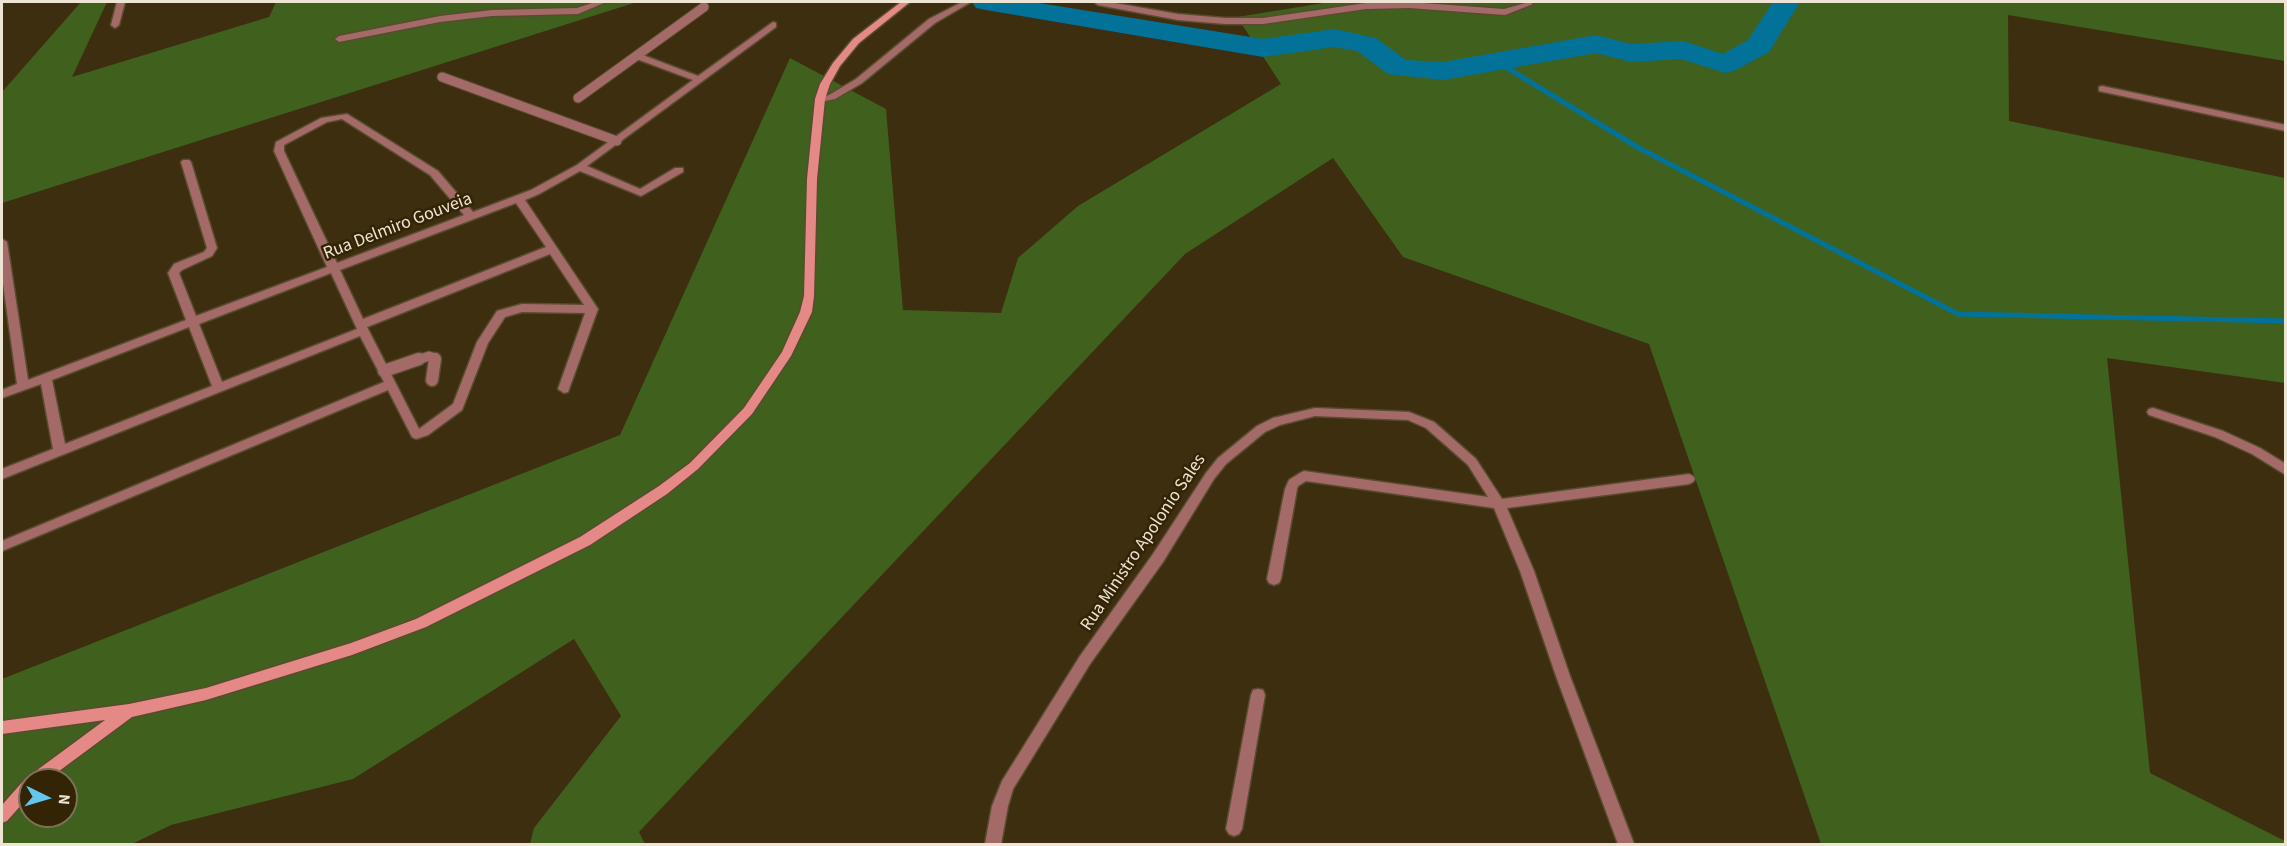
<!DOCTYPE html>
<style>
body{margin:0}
#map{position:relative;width:2287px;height:846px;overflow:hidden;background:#3d2e10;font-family:"Source Sans 3",sans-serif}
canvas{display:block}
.frame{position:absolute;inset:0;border:3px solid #eee4d4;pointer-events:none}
.north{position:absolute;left:18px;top:768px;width:60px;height:60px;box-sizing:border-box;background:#332406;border:2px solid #7e7158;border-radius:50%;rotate:95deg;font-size:16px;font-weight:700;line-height:24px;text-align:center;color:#eee4d4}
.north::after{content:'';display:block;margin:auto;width:21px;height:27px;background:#64c5ee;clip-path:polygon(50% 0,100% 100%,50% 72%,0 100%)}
</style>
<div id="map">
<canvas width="2287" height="846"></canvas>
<div class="frame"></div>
<div class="north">N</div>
</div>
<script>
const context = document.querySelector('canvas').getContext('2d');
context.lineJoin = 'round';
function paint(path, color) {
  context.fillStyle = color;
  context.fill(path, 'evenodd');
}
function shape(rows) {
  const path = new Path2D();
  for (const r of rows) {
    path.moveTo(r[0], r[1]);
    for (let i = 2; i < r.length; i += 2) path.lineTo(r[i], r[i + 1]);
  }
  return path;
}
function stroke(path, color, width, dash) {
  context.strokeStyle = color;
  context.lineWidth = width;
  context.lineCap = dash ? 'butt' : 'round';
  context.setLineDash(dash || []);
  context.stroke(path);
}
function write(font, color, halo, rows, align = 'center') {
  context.font = font + ' "Source Sans 3",sans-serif';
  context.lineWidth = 5;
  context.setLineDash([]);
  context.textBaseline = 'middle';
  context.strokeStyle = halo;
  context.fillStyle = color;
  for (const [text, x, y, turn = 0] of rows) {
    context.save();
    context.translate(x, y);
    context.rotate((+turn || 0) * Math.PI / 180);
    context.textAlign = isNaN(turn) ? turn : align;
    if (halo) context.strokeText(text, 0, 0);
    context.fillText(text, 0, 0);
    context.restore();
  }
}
const forest = shape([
 [81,2,107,2,72,77,269,17,276,2,637,2,2,203,2,92],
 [1330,2,2285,2,2285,61,2008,15,2009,121,2285,178,2285,383,2107,358,2150,773,2285,841,2285,844,1821,844,1649,344,1403,257,1333,158,1185,254,639,832,645,844,530,844,534,828,621,716,574,639,353,779,171,825,132,844,2,844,2,679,620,435,790,58,886,109,903,310,1001,313,1018,258,1078,206,1281,84,1237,17],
 [30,780,66,780,66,816,30,816]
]);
const stream = shape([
 [1494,60,1639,148,1958,314,2286,321]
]);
const river = shape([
 [972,2,1033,2,1263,39,1334,29,1376,38,1406,60,1443,62,1596,35,1631,44,1683,41,1723,54,1748,40,1773,2,1800,2,1769,52,1736,70,1726,73,1681,59,1631,62,1596,53,1443,80,1388,74,1357,51,1334,47,1263,57,986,10,976,8,972,2]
]);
const serviceFar1 = shape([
 [442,77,617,141],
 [578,98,704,7],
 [415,361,429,356,435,358,435,361]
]);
const service = shape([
 [384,371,419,359],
 [432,380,435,359]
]);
const minor = shape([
 [117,2,125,2,119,25,115,28,111,25,117,2],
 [595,2,606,2,578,14,492,16,440,22,339,42,335,39,339,36,440,16,492,10,577,8,595,2],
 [962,2,971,2,935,23,862,83,835,99,820,102,815,99,829,95,856,79,929,19,962,2],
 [1094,2,1109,2,1178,14,1225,18,1263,18,1366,3,1409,2,1504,9,1529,2,1533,4,1505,15,1409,8,1366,9,1263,24,1225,24,1178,20,1098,5,1094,2],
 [773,22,776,23,776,27,587,166,640,189,675,168,683,168,683,172,641,196,580,171,539,194,525,200,598,309,568,392,564,393,558,389,585,313,522,312,505,317,488,343,462,410,428,435,416,439,412,437,388,390,2,551,2,541,384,382,360,336,2,479,2,469,53,449,41,384,2,398,2,390,17,384,2,276,2,239,7,242,28,380,186,320,168,273,174,264,204,252,207,248,181,162,183,160,189,160,191,162,217,248,212,256,182,270,179,273,196,316,327,267,274,151,276,142,321,118,347,114,438,171,473,212,531,190,577,165,693,80,634,58,634,54,640,54,698,76,773,22],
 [342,119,430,175,464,215,337,263,284,151,284,145,327,122,342,119],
 [516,203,546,247,363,319,340,270,516,203],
 [550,254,584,305,522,304,497,311,477,342,453,404,419,429,367,327,550,254],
 [331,273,357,329,222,382,199,324,331,273],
 [189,327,212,386,65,444,52,380,189,327],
 [1315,408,1409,412,1434,422,1476,459,1502,499,1689,474,1693,476,1695,479,1693,482,1689,484,1507,508,1534,571,1570,676,1634,844,1618,844,1556,676,1520,571,1494,508,1306,481,1298,486,1297,489,1281,579,1279,583,1274,585,1269,583,1267,579,1285,489,1289,480,1300,473,1304,471,1488,497,1468,465,1426,428,1408,420,1315,416,1280,425,1265,432,1226,464,1214,479,1163,562,1090,664,1013,789,1008,806,1001,844,985,844,992,806,1002,781,1080,656,1153,554,1206,473,1218,458,1257,426,1273,418,1315,408],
 [2153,408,2223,431,2260,448,2286,464,2286,475,2252,454,2215,437,2149,415,2147,412,2149,409,2153,408],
 [1258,689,1263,690,1265,695,1242,829,1239,834,1234,836,1229,834,1226,829,1251,695,1253,690,1258,689]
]);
const tertiary = shape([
 [2102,86,2286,125,2286,131,2099,91,2099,87,2102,86]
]);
const secondary = shape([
 [901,2,910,2,859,43,840,66,830,84,825,99,817,179,814,296,812,312,791,356,752,414,698,469,667,494,590,545,426,627,352,655,206,700,132,717,47,780,30,780,30,795,7,821,2,823,2,805,25,779,105,720,2,734,2,721,129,704,206,688,351,643,416,619,580,537,659,486,690,463,744,408,782,352,800,312,804,296,807,179,815,99,820,84,833,63,853,39,901,2]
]);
const streetNames = [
 ["Rua Delmiro Gouveia",398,227,-21],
 ["Rua Ministro Apolonio Sales",1144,543,-56]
];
paint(forest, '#3f611d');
stroke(stream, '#027299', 5);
paint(river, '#027299');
stroke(serviceFar1, '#594b2f', 11);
stroke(service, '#594b2f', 15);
stroke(minor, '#594b2f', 3);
stroke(tertiary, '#594b2f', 3);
stroke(secondary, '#594b2f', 3);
stroke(serviceFar1, '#a36a68', 9);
stroke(service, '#a36a68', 12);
paint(minor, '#a36a68');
paint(tertiary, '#a36a68');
paint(secondary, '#e48986');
write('18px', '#eee4d4', '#332406', streetNames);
</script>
